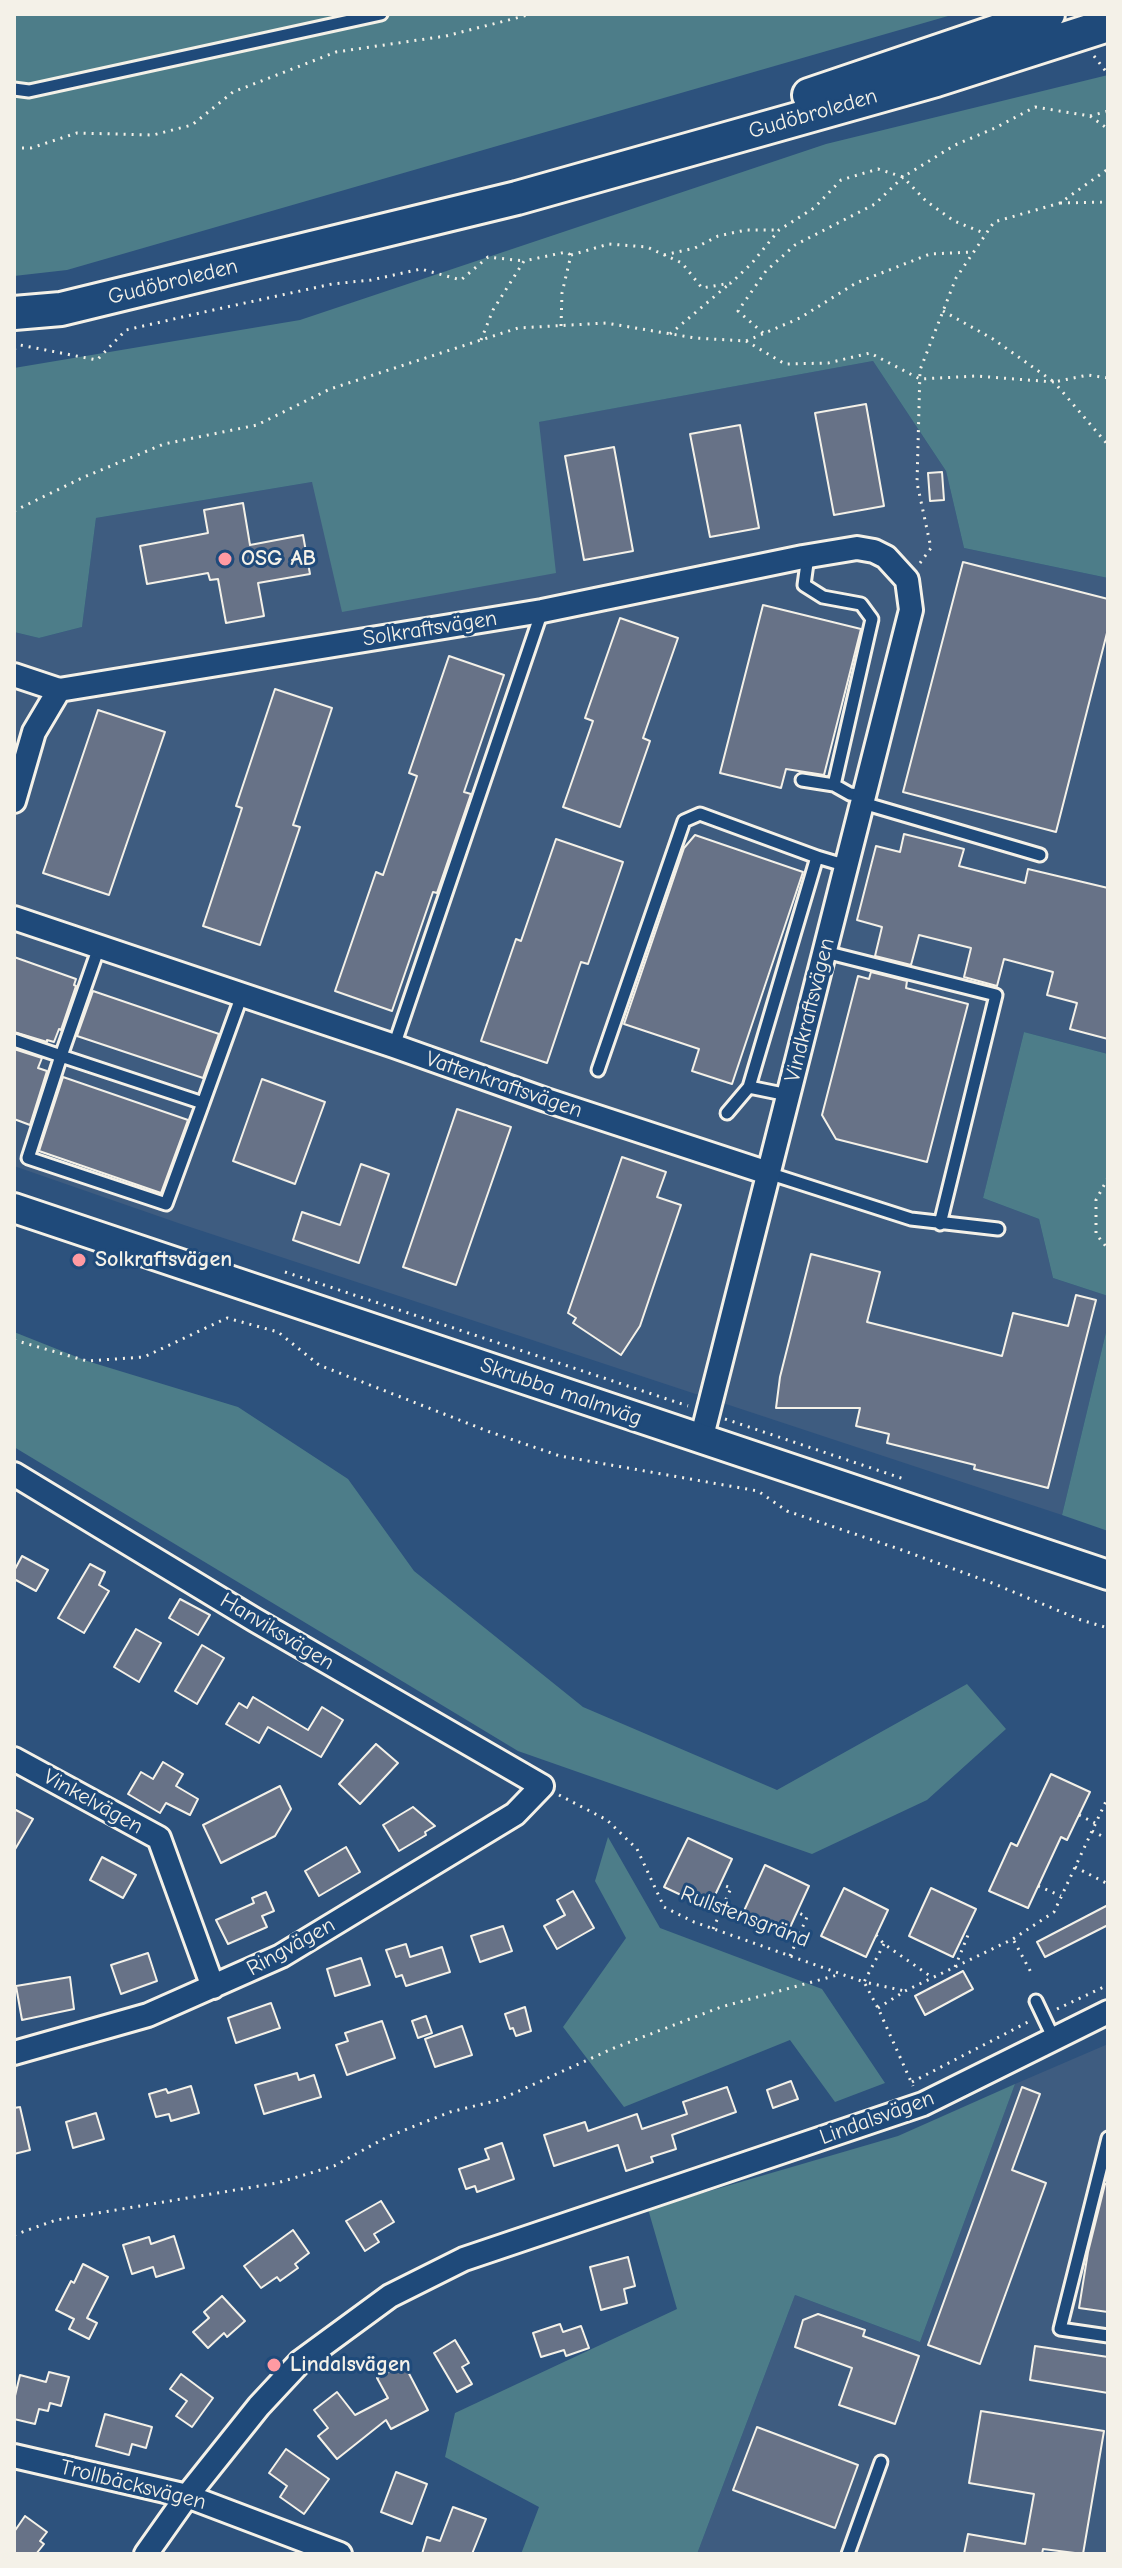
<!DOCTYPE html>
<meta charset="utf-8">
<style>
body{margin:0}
#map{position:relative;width:1122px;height:2568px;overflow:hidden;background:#2d527d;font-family:"Comic Neue",sans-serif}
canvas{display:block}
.frame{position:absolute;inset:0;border:16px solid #f4f1e8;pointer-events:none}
</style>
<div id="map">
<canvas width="1122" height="2568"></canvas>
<div class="frame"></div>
</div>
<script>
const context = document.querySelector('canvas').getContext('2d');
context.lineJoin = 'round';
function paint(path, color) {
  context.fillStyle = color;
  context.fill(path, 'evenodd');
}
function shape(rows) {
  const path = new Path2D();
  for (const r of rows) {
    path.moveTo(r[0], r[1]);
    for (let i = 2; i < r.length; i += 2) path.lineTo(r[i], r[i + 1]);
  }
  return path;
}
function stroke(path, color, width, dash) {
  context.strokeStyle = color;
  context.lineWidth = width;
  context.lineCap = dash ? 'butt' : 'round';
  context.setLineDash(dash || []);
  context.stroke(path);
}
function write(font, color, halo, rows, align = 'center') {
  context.font = font + ' "Comic Neue",sans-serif';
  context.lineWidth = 6;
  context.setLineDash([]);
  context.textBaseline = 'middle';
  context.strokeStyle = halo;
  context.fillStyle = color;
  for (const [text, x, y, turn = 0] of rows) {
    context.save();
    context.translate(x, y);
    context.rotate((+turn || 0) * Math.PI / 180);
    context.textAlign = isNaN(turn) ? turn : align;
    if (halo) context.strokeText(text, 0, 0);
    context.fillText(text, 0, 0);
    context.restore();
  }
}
const built = shape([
 [873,361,946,471,964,548,1108,578,1108,1054,1024,1032,983,1198,1039,1219,1053,1278,1108,1296,1108,1324,1062,1515,181,1224,14,1166,14,632,39,638,82,627,96,518,312,482,555,573,538,422],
 [1108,2044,1108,2554,697,2554,795,2295,920,2342,1015,2084]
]);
const green = shape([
 [14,14,955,14,67,270,14,276],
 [1108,75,1108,578,964,548,946,471,873,361,539,422,556,573,342,612,312,482,96,518,82,627,39,638,14,632,14,368,300,320,826,144],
 [1024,1032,1108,1054,1108,1296,1053,1278,1039,1219,983,1198],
 [1108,1324,1108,1531,1062,1515],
 [14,1332,87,1361,238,1407,348,1479,414,1571,583,1707,777,1790,967,1684,1006,1729,927,1800,812,1854,518,1751,14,1447],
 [608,1837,660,1928,822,1989,885,2083,835,2102,790,2040,624,2107,563,2027,626,1938,595,1881],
 [1015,2084,920,2342,795,2295,697,2554,521,2554,539,2507,445,2457,455,2413,677,2309,648,2209,898,2136]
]);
const building = shape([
 [866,404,884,506,834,515,815,413,866,404],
 [740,425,759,528,710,537,690,434,740,425],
 [614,447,633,551,584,560,565,456,614,447],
 [942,472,944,500,930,501,928,473,942,472],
 [243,503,250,545,303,535,310,574,258,583,264,616,226,623,218,579,210,580,208,573,147,584,140,546,208,533,204,510,243,503],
 [963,562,1108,599,1108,629,1056,832,903,792,963,562],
 [763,605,861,629,824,775,786,769,781,788,720,773,763,605],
 [620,618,678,638,643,738,650,741,620,827,563,807,593,721,585,718,620,618],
 [449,656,504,675,464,792,471,794,437,893,433,892,392,1011,335,991,376,872,383,875,417,776,409,773,449,656],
 [275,689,332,708,293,825,300,827,260,945,203,926,242,808,236,806,275,689],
 [98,710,165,732,109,895,43,873,98,710],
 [904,834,964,849,959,866,1025,883,1028,869,1108,888,1108,1039,1070,1029,1077,1003,1047,995,1053,972,1004,959,997,986,964,977,971,948,919,935,911,965,875,956,882,927,857,920,876,846,900,852,904,834],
 [695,835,803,872,732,1084,692,1071,699,1049,624,1024,684,848,695,835],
 [556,839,623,862,588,964,581,962,547,1063,481,1041,516,939,521,941,556,839],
 [14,957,76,979,74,985,76,986,61,1030,59,1029,54,1042,47,1040,47,1042,14,1032,14,957],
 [871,972,907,981,906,988,968,1004,927,1162,836,1139,822,1115,858,976,869,979,871,972],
 [93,991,219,1034,203,1078,77,1036,93,991],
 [14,1049,42,1058,38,1068,47,1071,30,1125,14,1119,14,1049],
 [63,1077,188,1120,161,1193,39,1151,63,1077],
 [262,1079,325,1102,295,1184,233,1161,262,1079],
 [457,1109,511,1127,456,1285,403,1267,457,1109],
 [622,1157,666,1172,657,1197,681,1205,640,1326,621,1355,573,1323,576,1318,568,1313,622,1157],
 [361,1164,389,1174,359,1263,293,1240,302,1212,340,1225,361,1164],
 [811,1254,880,1272,867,1322,1002,1356,1013,1313,1068,1326,1076,1295,1096,1300,1048,1488,974,1469,975,1465,887,1443,889,1434,856,1426,860,1408,776,1408,780,1377,811,1254],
 [22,1556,48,1570,36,1591,14,1579,14,1571,22,1556],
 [90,1564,105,1572,99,1585,109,1591,84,1633,58,1618,90,1564],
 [180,1599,210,1615,198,1635,169,1618,180,1599],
 [136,1629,161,1643,139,1682,114,1667,136,1629],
 [202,1645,224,1658,197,1704,175,1691,202,1645],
 [253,1697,308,1730,322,1707,343,1720,321,1757,268,1727,259,1743,226,1724,239,1703,247,1708,253,1697],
 [376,1744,398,1763,360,1804,339,1784,376,1744],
 [163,1762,183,1774,176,1786,198,1799,190,1815,166,1803,160,1813,128,1794,141,1772,153,1779,163,1762],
 [1051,1774,1090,1792,1067,1840,1061,1837,1028,1908,989,1891,1011,1843,1017,1846,1051,1774],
 [280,1786,291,1809,275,1836,221,1863,203,1825,280,1786],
 [413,1807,435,1826,425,1832,426,1835,399,1851,383,1825,413,1807],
 [14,1809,33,1819,14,1851,14,1809],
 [688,1838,732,1859,709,1908,664,1887,688,1838],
 [346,1847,360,1872,319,1896,305,1871,346,1847],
 [102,1857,136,1875,123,1898,90,1880,102,1857],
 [765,1865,809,1886,787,1934,743,1913,765,1865],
 [844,1888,888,1910,866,1957,821,1936,844,1888],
 [931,1888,976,1909,953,1957,909,1936,931,1888],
 [573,1891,594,1928,557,1949,544,1926,565,1915,557,1900,573,1891],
 [266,1892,274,1911,262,1916,267,1927,228,1944,216,1920,254,1903,252,1898,266,1892],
 [1108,1905,1108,1925,1045,1957,1037,1942,1108,1905],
 [503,1926,512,1951,480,1962,471,1936,503,1926],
 [406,1944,410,1957,442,1947,450,1972,406,1986,402,1975,396,1977,386,1950,406,1944],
 [148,1953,157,1981,121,1994,111,1965,148,1953],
 [361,1958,370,1985,335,1996,327,1969,361,1958],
 [963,1971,973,1989,925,2015,915,1996,963,1971],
 [70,1977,74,2009,22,2020,16,1986,70,1977],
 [271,2003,280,2028,236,2043,228,2018,271,2003],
 [525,2007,531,2031,516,2036,513,2028,510,2029,505,2014,525,2007],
 [426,2016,432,2033,418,2038,412,2021,426,2016],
 [382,2021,395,2058,347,2075,336,2045,348,2041,345,2033,382,2021],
 [462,2026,472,2055,435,2067,425,2039,462,2026],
 [297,2073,299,2080,314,2075,321,2097,264,2114,255,2085,297,2073],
 [791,2081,798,2099,773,2108,767,2090,791,2081],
 [191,2086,199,2113,171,2121,169,2114,156,2117,149,2094,166,2089,168,2093,191,2086],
 [727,2087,736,2112,672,2135,676,2149,651,2157,653,2162,626,2171,618,2145,554,2166,544,2135,585,2122,588,2131,637,2114,642,2129,687,2114,683,2102,727,2087],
 [1022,2087,1040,2094,1012,2170,1046,2183,980,2364,928,2345,1022,2087],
 [20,2107,30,2150,14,2154,14,2108,20,2107],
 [96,2113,104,2139,73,2148,66,2122,96,2113],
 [502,2143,514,2179,477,2192,475,2186,466,2189,459,2169,489,2159,485,2149,502,2143],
 [1105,2184,1108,2184,1108,2312,1079,2308,1088,2252,1105,2184],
 [381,2201,394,2222,374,2234,379,2242,365,2251,346,2221,381,2201],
 [293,2230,309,2253,295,2264,298,2268,280,2281,277,2277,261,2288,244,2266,293,2230],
 [174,2236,184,2268,156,2277,153,2267,132,2274,123,2245,149,2237,151,2244,174,2236],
 [628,2257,635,2286,624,2289,627,2303,601,2310,590,2267,628,2257],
 [83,2264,108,2277,87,2318,97,2323,89,2339,69,2329,74,2319,56,2310,71,2281,74,2283,83,2264],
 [222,2296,245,2321,227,2337,224,2333,208,2348,193,2332,209,2318,204,2312,222,2296],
 [818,2314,865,2330,863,2336,919,2356,895,2424,839,2405,852,2368,795,2347,803,2320,818,2314],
 [560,2324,563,2332,581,2326,589,2348,566,2356,564,2350,541,2357,533,2333,560,2324],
 [455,2340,469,2363,462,2367,472,2384,457,2392,434,2353,455,2340],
 [1035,2346,1108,2357,1108,2393,1030,2380,1035,2346],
 [404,2364,428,2410,391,2429,386,2420,337,2459,318,2436,328,2428,314,2410,337,2392,355,2415,388,2398,377,2378,404,2364],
 [49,2372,69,2377,61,2406,50,2403,48,2411,39,2409,35,2424,14,2419,14,2400,20,2375,46,2382,49,2372],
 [181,2374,213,2398,192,2427,176,2416,187,2401,170,2389,181,2374],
 [981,2411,1104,2431,1083,2554,1043,2549,1042,2554,964,2554,968,2534,1025,2544,1034,2494,969,2483,981,2411],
 [105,2414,152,2427,146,2448,132,2444,129,2455,96,2446,105,2414],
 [757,2427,858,2465,835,2528,733,2490,757,2427],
 [286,2449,329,2479,304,2514,280,2497,287,2486,269,2473,286,2449],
 [396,2472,427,2484,412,2524,381,2512,396,2472],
 [453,2507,486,2519,472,2554,422,2554,427,2537,440,2541,453,2507],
 [25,2516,47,2532,40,2541,44,2544,36,2554,14,2554,14,2532,25,2516]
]);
const path = shape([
 [1094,56,1108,74],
 [1090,116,1108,111],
 [14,148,31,148,77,133,153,135,192,125,233,92,336,52,446,36,532,14],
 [1060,203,1108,202],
 [664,255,695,248,718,236,746,230,779,230],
 [943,311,993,339,1054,382,1088,375,1108,378],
 [561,326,562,293,571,255,609,244,647,247,682,263,702,288,731,283,752,263,779,230,814,208,841,180,878,169,903,177,955,145,995,128,1035,107,1090,116,1108,129],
 [763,333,738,311,766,271,795,245,875,204,903,177,926,201,954,221,986,234],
 [670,334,728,285],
 [481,340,493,310,524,261,566,252,571,255],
 [746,341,785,364,828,363,870,353,920,379,976,376,1054,382,1108,445],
 [14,349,20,345,97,360,126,330,204,312,332,284,371,280,421,269,461,280,488,257,524,261],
 [14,511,84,477,164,444,257,425,330,389,518,328,606,323,695,338,746,341,800,318,856,283,930,254,973,252],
 [920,563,931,548,917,483,920,370,956,278,994,222,1060,203,1108,169],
 [1108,1178,1096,1200,1096,1234,1108,1249],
 [285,1272,688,1406],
 [14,1340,87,1361,144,1357,227,1318,278,1332,319,1365,490,1432,560,1456,758,1491,787,1511,899,1549,992,1583,1081,1620,1108,1628],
 [725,1419,904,1479],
 [559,1795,607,1820,637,1849,664,1907,694,1922,864,1982,878,2008,913,2086],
 [1079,1815,1095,1823],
 [1092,1831,1104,1837],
 [1075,1867,1108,1884],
 [1038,1886,1061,1896],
 [713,1929,731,1888,721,1884],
 [876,1935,884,1944,933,1978],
 [1014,1941,1033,1976],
 [884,1944,864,1982,905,1991],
 [790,1956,807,1917,797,1912],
 [955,1967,968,1935,964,1933],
 [878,2008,905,1991,1013,1939,1054,1912,1108,1797],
 [1057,2009,1108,1985],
 [912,2082,1028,2022],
 [14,2235,56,2220,277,2183,334,2166,387,2137,450,2112,499,2100,614,2048,721,2007,841,1974]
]);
const service = shape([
 [14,89,29,91,381,14],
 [808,556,804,585,823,597,861,604,872,619,834,785,850,794,865,796],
 [802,780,834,785],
 [863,803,1040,855],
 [825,952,996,995,940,1224],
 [14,1040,61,1056,67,1058,203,1103,166,1204,28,1158,61,1056,99,947],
 [394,1046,542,611],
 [598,1070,684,821,700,814,817,857],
 [788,1095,749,1087,817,857,847,866],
 [203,1103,242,995],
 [727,1113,749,1087],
 [768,1173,911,1219,998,1229],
 [1036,2001,1054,2039],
 [1108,2138,1060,2329,1108,2336],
 [848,2554,881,2462]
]);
const minor = shape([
 [14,675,59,690],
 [14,801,34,732,59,690,542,611,803,557,857,548,874,551,886,557,907,580,911,610,701,1440],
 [14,918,394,1046,546,1100,768,1173],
 [14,1474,255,1620,542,1786,515,1814,281,1956,148,2015,14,2053],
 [14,1759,159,1838,213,1987],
 [14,2456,187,2496,340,2554],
 [146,2554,187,2496,259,2406,300,2362,390,2296,464,2259,923,2104,1108,2012]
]);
const tertiary = shape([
 [14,1208,1108,1575]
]);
const secondary = shape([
 [809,95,1048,14],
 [14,313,61,309,517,198,936,80,1108,25]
]);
const markers = [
 [225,559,8,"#ff9aa2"],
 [79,1260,8,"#ff9aa2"],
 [274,2365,8,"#ff9aa2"]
];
const streetNames = [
 ["Gudöbroleden",813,114,-16],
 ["Gudöbroleden",173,282,-14],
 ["Solkraftsvägen",430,629,-9],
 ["Vindkraftsvägen",810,1010,-76],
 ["Vattenkraftsvägen",504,1085,19],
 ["Skrubba malmväg",561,1392,19],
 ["Hanviksvägen",277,1632,31],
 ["Vinkelvägen",93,1802,29],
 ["Rullstensgränd",745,1917,21],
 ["Ringvägen",291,1947,-29],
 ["Lindalsvägen",877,2118,-20],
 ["Trollbäcksvägen",133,2485,14]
];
const poiNames = [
 ["OSG AB",241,559],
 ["Solkraftsvägen",95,1260],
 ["Lindalsvägen",290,2365]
];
paint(built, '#3e5c80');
paint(green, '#4d7d89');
paint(building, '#677287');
stroke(building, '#f4f1e8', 2);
stroke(service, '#f4f1e8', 17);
stroke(minor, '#f4f1e8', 28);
stroke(tertiary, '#f4f1e8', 34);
stroke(secondary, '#f4f1e8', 38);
stroke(path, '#f4f1e8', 3, [2, 6]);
stroke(service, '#1f4a7a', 11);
stroke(minor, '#1f4a7a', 22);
stroke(tertiary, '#1f4a7a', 28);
stroke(secondary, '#1f4a7a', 32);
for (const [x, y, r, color] of markers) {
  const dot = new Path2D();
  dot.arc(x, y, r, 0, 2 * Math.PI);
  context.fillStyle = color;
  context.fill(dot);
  stroke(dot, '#1f4a7a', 3);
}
write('22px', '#f4f1e8', '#1f4a7a', streetNames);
write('bold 22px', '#f4f1e8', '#1f4a7a', poiNames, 'left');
</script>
